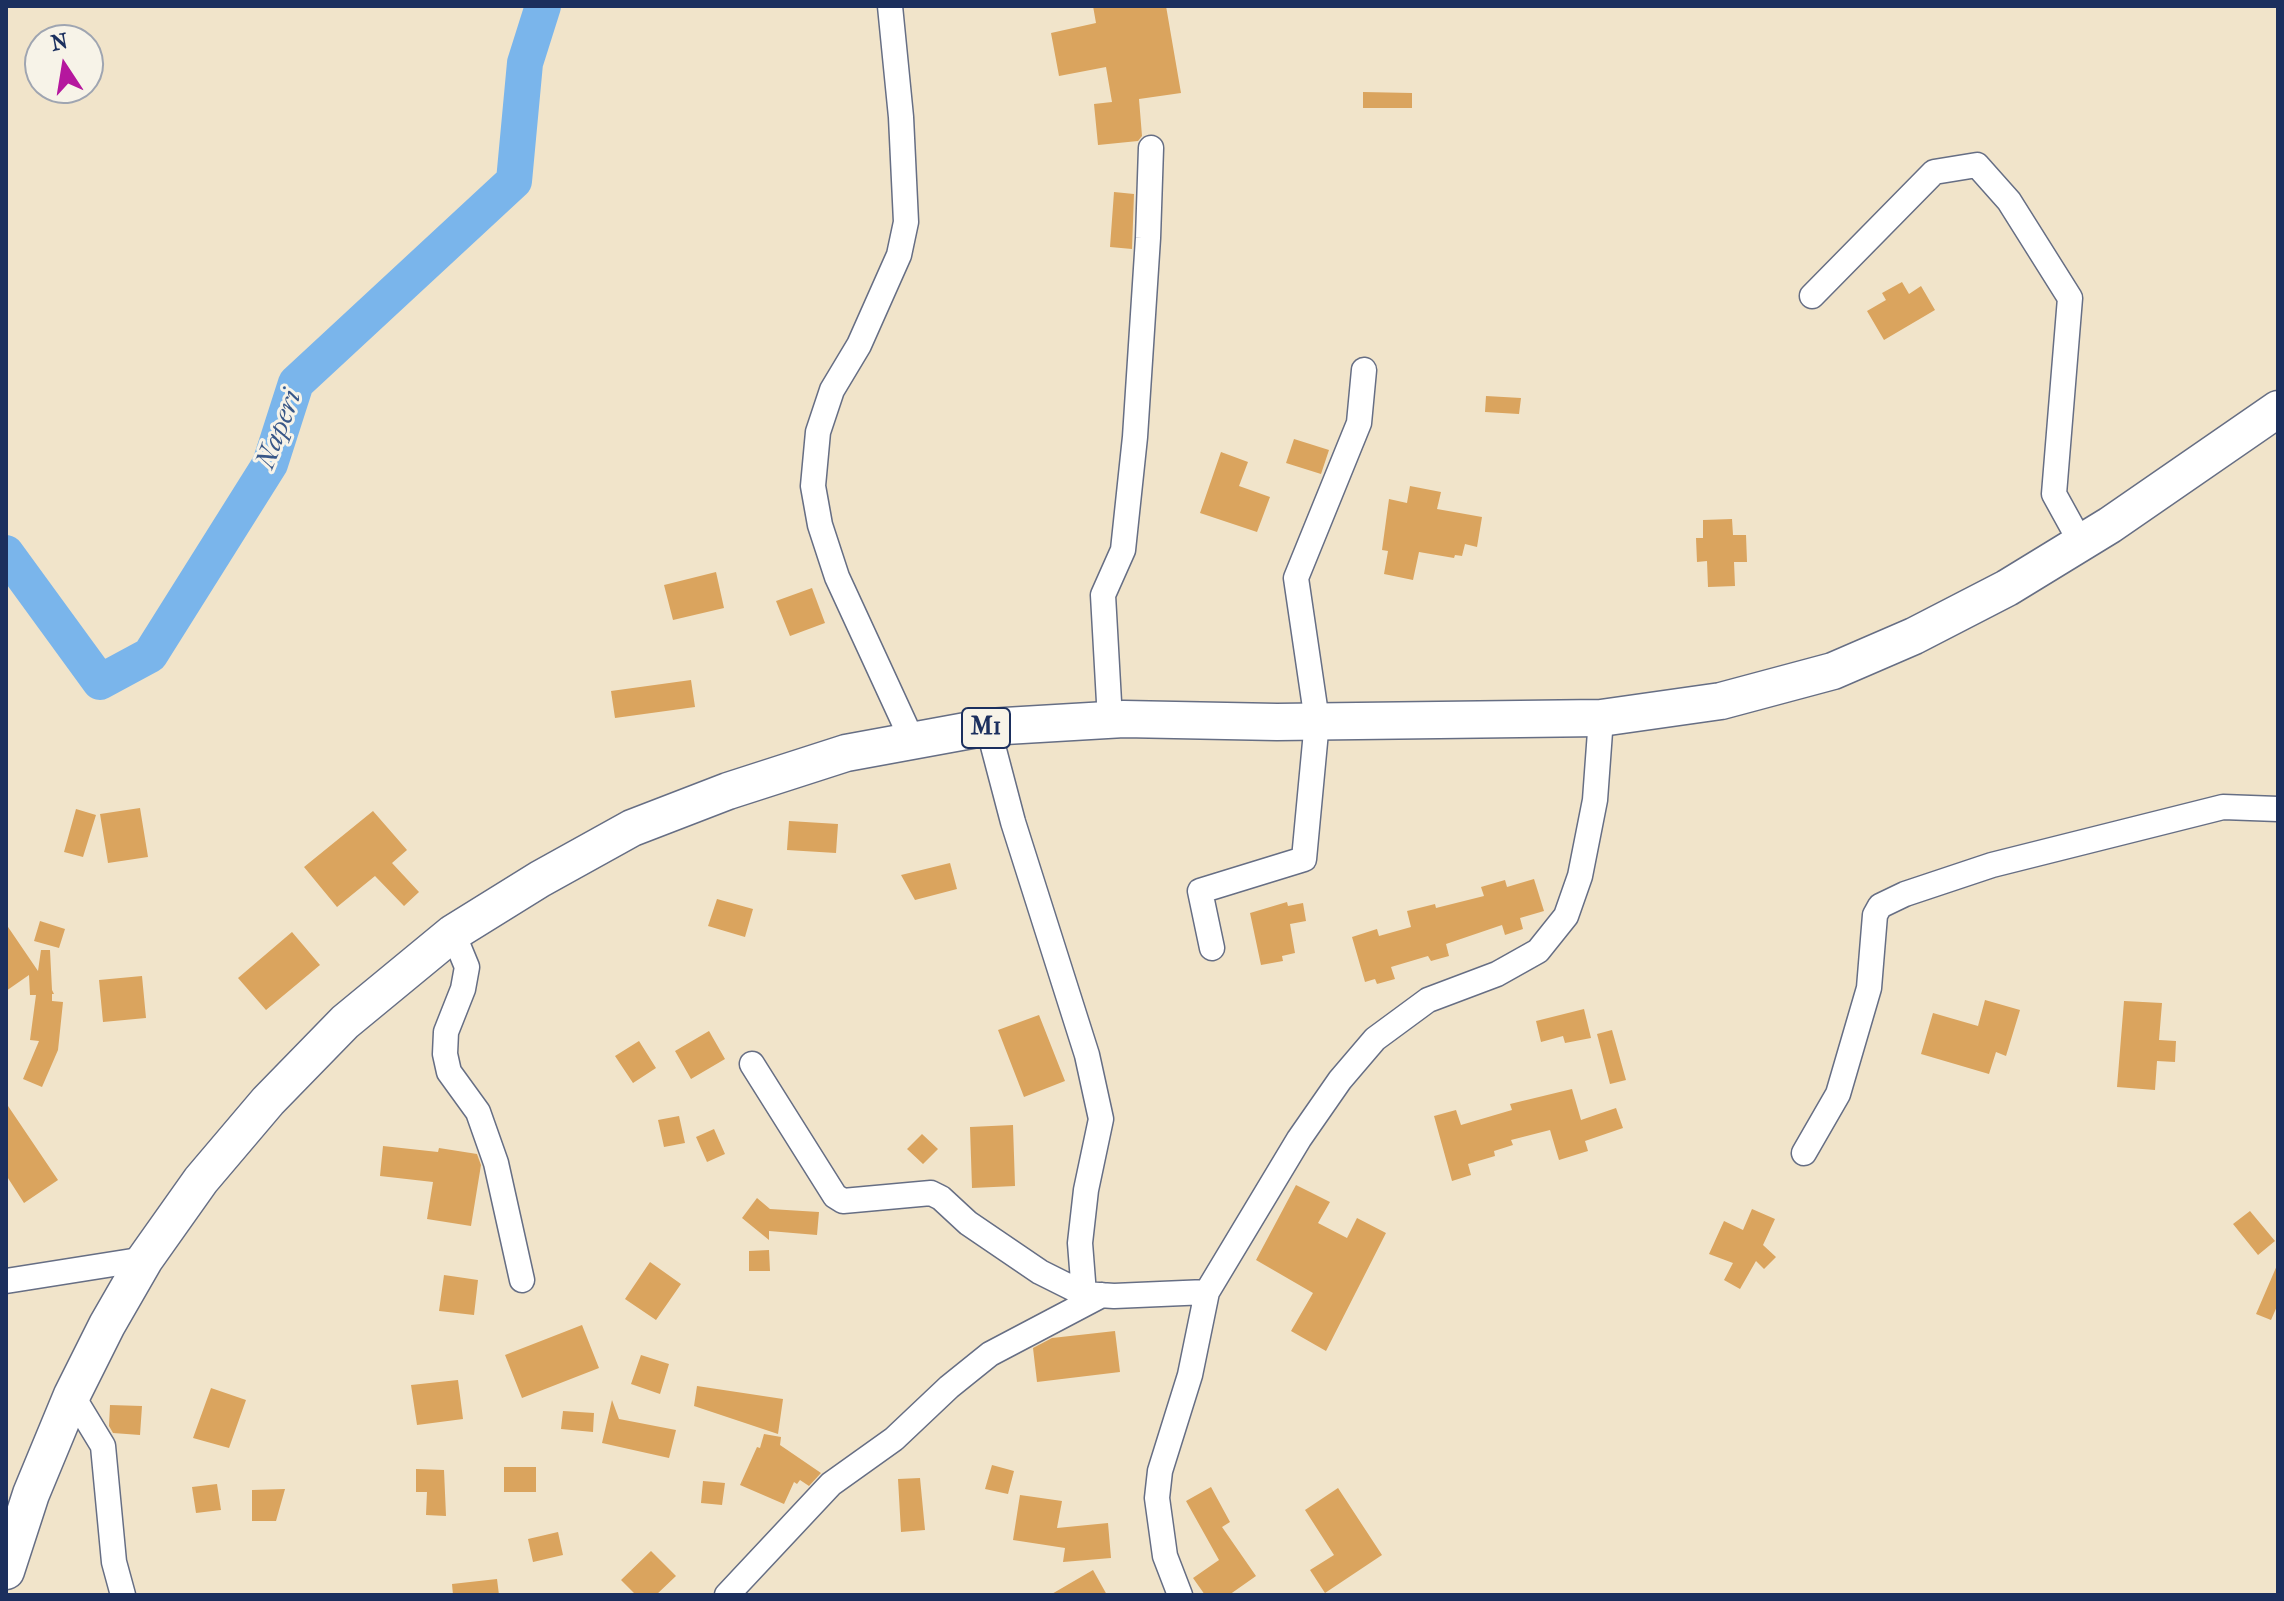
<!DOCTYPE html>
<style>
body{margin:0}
#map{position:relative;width:2284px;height:1601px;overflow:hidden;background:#f1e4ca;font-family:"IM FELL French Canon",serif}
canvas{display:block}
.frame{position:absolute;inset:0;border:8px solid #1b2f5e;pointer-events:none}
.north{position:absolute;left:24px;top:24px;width:80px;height:80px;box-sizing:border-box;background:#f7f3e8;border:2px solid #9fa5b1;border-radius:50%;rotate:348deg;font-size:22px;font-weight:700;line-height:32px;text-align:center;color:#1b2f5e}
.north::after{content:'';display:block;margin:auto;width:28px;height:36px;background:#b5179e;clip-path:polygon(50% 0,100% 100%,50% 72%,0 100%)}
</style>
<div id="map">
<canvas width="2284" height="1601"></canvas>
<div class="frame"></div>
<div class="north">N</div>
</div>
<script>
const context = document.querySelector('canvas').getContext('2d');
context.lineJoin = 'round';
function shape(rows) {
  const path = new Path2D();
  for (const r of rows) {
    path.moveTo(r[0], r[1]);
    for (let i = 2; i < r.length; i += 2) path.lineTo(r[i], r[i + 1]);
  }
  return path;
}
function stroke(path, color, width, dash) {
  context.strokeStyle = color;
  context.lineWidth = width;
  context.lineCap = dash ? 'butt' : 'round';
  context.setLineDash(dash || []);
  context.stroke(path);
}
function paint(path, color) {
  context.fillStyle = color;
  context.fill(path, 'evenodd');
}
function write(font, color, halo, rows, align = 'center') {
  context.font = font + ' "IM FELL French Canon",serif';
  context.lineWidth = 6;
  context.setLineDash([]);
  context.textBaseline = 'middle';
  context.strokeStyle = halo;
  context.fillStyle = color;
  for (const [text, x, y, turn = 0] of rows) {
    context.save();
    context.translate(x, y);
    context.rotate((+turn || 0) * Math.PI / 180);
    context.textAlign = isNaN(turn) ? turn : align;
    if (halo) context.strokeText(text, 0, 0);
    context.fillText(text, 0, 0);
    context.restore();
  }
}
const river = shape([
 [6,553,100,682,150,655,270,464,296,383,514,181,525,63,543,6]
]);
const building = shape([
 [1093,6,1166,6,1181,93,1139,99,1142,136,1138,141,1098,145,1094,104,1112,102,1106,67,1059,76,1051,33,1096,23],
 [1363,92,1412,93,1412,108,1363,108],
 [1114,192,1134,194,1132,249,1110,247],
 [1902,282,1909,294,1921,286,1935,310,1884,340,1867,311,1886,300,1882,293],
 [1486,396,1521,398,1519,414,1485,412],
 [1294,439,1329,450,1321,474,1286,463],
 [1221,452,1248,462,1239,486,1270,497,1257,532,1200,513],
 [1410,486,1441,492,1437,509,1482,517,1477,547,1465,544,1462,556,1455,555,1454,558,1419,552,1413,580,1384,574,1388,551,1382,550,1389,499,1407,503],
 [1732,519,1733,535,1746,535,1747,562,1734,562,1735,586,1708,587,1707,561,1697,562,1696,538,1703,538,1703,520],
 [716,572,724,608,673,620,664,585],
 [812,588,825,623,790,636,776,601],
 [691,680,695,707,615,718,611,691],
 [140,808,148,857,108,863,100,814],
 [76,809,96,815,83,857,64,852],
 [373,811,407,850,392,863,419,892,404,906,375,876,337,907,304,867],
 [789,821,838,824,836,853,787,850],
 [950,863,957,889,915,900,901,875],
 [1534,879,1544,911,1520,918,1523,929,1505,935,1502,925,1446,944,1449,956,1431,961,1428,956,1391,967,1395,979,1377,984,1375,979,1365,982,1352,937,1377,929,1379,936,1411,927,1407,911,1435,904,1436,908,1484,896,1481,887,1505,880,1507,887],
 [717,899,753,909,745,937,708,926],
 [1287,902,1288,906,1303,903,1306,921,1290,924,1295,953,1282,956,1283,961,1261,965,1250,913],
 [40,921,65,929,59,948,34,941],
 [6,924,38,971,41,950,50,950,52,990,54,994,52,994,52,1001,63,1002,58,1050,42,1087,23,1079,39,1041,30,1040,36,995,30,995,29,975,6,991],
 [292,932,320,965,266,1010,238,978],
 [142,976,146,1018,103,1022,99,980],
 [1985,1000,2020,1010,2006,1056,1996,1052,1989,1074,1921,1054,1933,1013,1978,1026],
 [2124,1001,2162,1003,2159,1040,2176,1041,2175,1062,2157,1061,2155,1090,2117,1087],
 [1584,1009,1591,1038,1565,1043,1563,1036,1541,1042,1536,1021],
 [1039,1015,1065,1081,1024,1097,998,1030],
 [1612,1030,1626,1080,1610,1084,1597,1034],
 [709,1031,725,1059,691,1079,675,1051],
 [639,1041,656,1068,633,1083,615,1056],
 [1572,1089,1581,1120,1616,1108,1623,1128,1585,1141,1588,1151,1559,1160,1550,1130,1511,1140,1513,1145,1494,1151,1495,1156,1468,1164,1471,1175,1452,1181,1434,1116,1456,1110,1461,1125,1512,1110,1510,1104],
 [6,1103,58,1180,24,1203,6,1175],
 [679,1116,685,1143,664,1147,658,1120],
 [1013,1125,1015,1186,972,1188,970,1127],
 [714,1129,725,1154,707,1162,696,1137],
 [922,1134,938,1149,923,1164,907,1149],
 [383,1146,438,1152,439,1148,477,1154,481,1165,471,1226,427,1219,433,1182,380,1176],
 [1296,1185,1330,1202,1318,1223,1347,1238,1357,1218,1386,1233,1326,1351,1291,1331,1313,1293,1256,1260],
 [757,1198,770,1209,819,1212,817,1235,769,1231,769,1240,742,1218],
 [1752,1209,1775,1219,1763,1245,1776,1257,1764,1269,1756,1261,1740,1289,1724,1280,1733,1263,1709,1254,1724,1221,1743,1230],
 [2250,1211,2275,1241,2258,1255,2233,1224],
 [769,1250,770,1271,749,1271,749,1251],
 [650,1262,681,1284,656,1320,625,1299],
 [2278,1263,2278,1304,2271,1320,2256,1314],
 [444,1275,478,1280,474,1315,439,1311],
 [582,1325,599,1368,522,1398,505,1355],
 [1115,1331,1120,1372,1037,1382,1033,1348,1052,1338],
 [641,1355,669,1364,660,1394,631,1384],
 [458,1380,463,1419,417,1425,411,1385],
 [697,1386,783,1399,778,1434,694,1406],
 [211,1388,246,1400,229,1448,193,1438],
 [612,1400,619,1419,676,1430,669,1458,602,1443],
 [110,1405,142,1406,140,1435,113,1433,109,1426],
 [563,1411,594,1413,593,1432,561,1429],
 [764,1434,781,1437,780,1445,821,1473,809,1486,800,1480,797,1484,794,1482,784,1504,740,1485,757,1447,760,1448],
 [992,1465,1014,1471,1008,1494,985,1489],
 [504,1467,536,1467,536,1492,504,1492],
 [416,1469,444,1470,446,1516,426,1515,427,1492,416,1492],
 [920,1478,925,1530,901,1532,898,1479],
 [703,1481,725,1483,722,1505,701,1503],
 [217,1484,221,1510,196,1513,192,1487],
 [1211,1487,1230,1522,1222,1527,1256,1576,1229,1595,1205,1595,1193,1578,1219,1560,1186,1501],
 [1338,1488,1382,1555,1325,1593,1310,1570,1334,1555,1305,1510],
 [285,1489,276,1521,252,1521,252,1490],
 [1020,1495,1062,1501,1057,1528,1108,1523,1111,1558,1063,1562,1065,1548,1013,1540],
 [558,1532,563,1555,533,1562,528,1539],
 [651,1551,676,1576,656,1595,636,1595,621,1580],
 [1093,1570,1107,1595,1050,1595],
 [497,1579,499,1595,453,1595,452,1584]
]);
const minor = shape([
 [890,6,901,117,906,222,899,255,859,345,832,390,818,432,813,486,820,525,837,577,913,742],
 [1812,296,1934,172,1977,165,2009,201,2070,298,2054,494,2081,543],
 [1110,720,1103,595,1123,550,1135,437,1148,238,1151,148],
 [988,727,1013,822,1087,1055,1101,1119,1086,1190,1080,1243,1084,1294],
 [453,933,467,967,463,989,446,1032,445,1054,449,1072,478,1112,496,1163,522,1280],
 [1212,948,1200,891,1304,859,1317,721,1296,578,1359,423,1364,370],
 [752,1064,835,1196,843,1201,931,1193,941,1198,968,1223,1040,1272,1084,1294,1114,1296,1207,1292],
 [1804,1153,1838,1094,1869,988,1875,915,1880,906,1905,894,1992,865,2223,807,2278,809],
 [6,1281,145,1259],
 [72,1395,103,1446,114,1562,123,1595],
 [727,1595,831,1484,894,1439,949,1387,990,1354,1102,1295],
 [1180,1595,1165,1556,1157,1498,1160,1471,1190,1375,1207,1292,1299,1139,1340,1080,1375,1039,1428,1000,1497,974,1538,951,1566,916,1580,876,1595,800,1601,718]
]);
const highway = shape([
 [6,1571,31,1494,72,1395,107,1325,145,1259,201,1180,268,1101,345,1022,453,933,540,879,632,828,728,791,846,753,988,727,1124,719,1277,722,1601,718,1721,701,1833,671,1914,636,2007,588,2110,525,2278,409]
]);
const shields = [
 [986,728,48]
];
const shieldNames = [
 ["M1",986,728]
];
const waterNames = [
 ["Naperi",280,430,-69]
];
stroke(river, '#7ab5eb', 36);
paint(building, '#daa45e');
stroke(minor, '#666e84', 27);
stroke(highway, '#666e84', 39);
stroke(minor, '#fff', 24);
stroke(highway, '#fff', 36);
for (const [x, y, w] of shields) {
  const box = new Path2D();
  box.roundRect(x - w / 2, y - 20, w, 40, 6);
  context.fillStyle = '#f7f3e8';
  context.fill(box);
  stroke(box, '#1b2f5e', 2);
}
write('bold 24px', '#1b2f5e', null, shieldNames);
write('italic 28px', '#385788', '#f7f3e8', waterNames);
</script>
